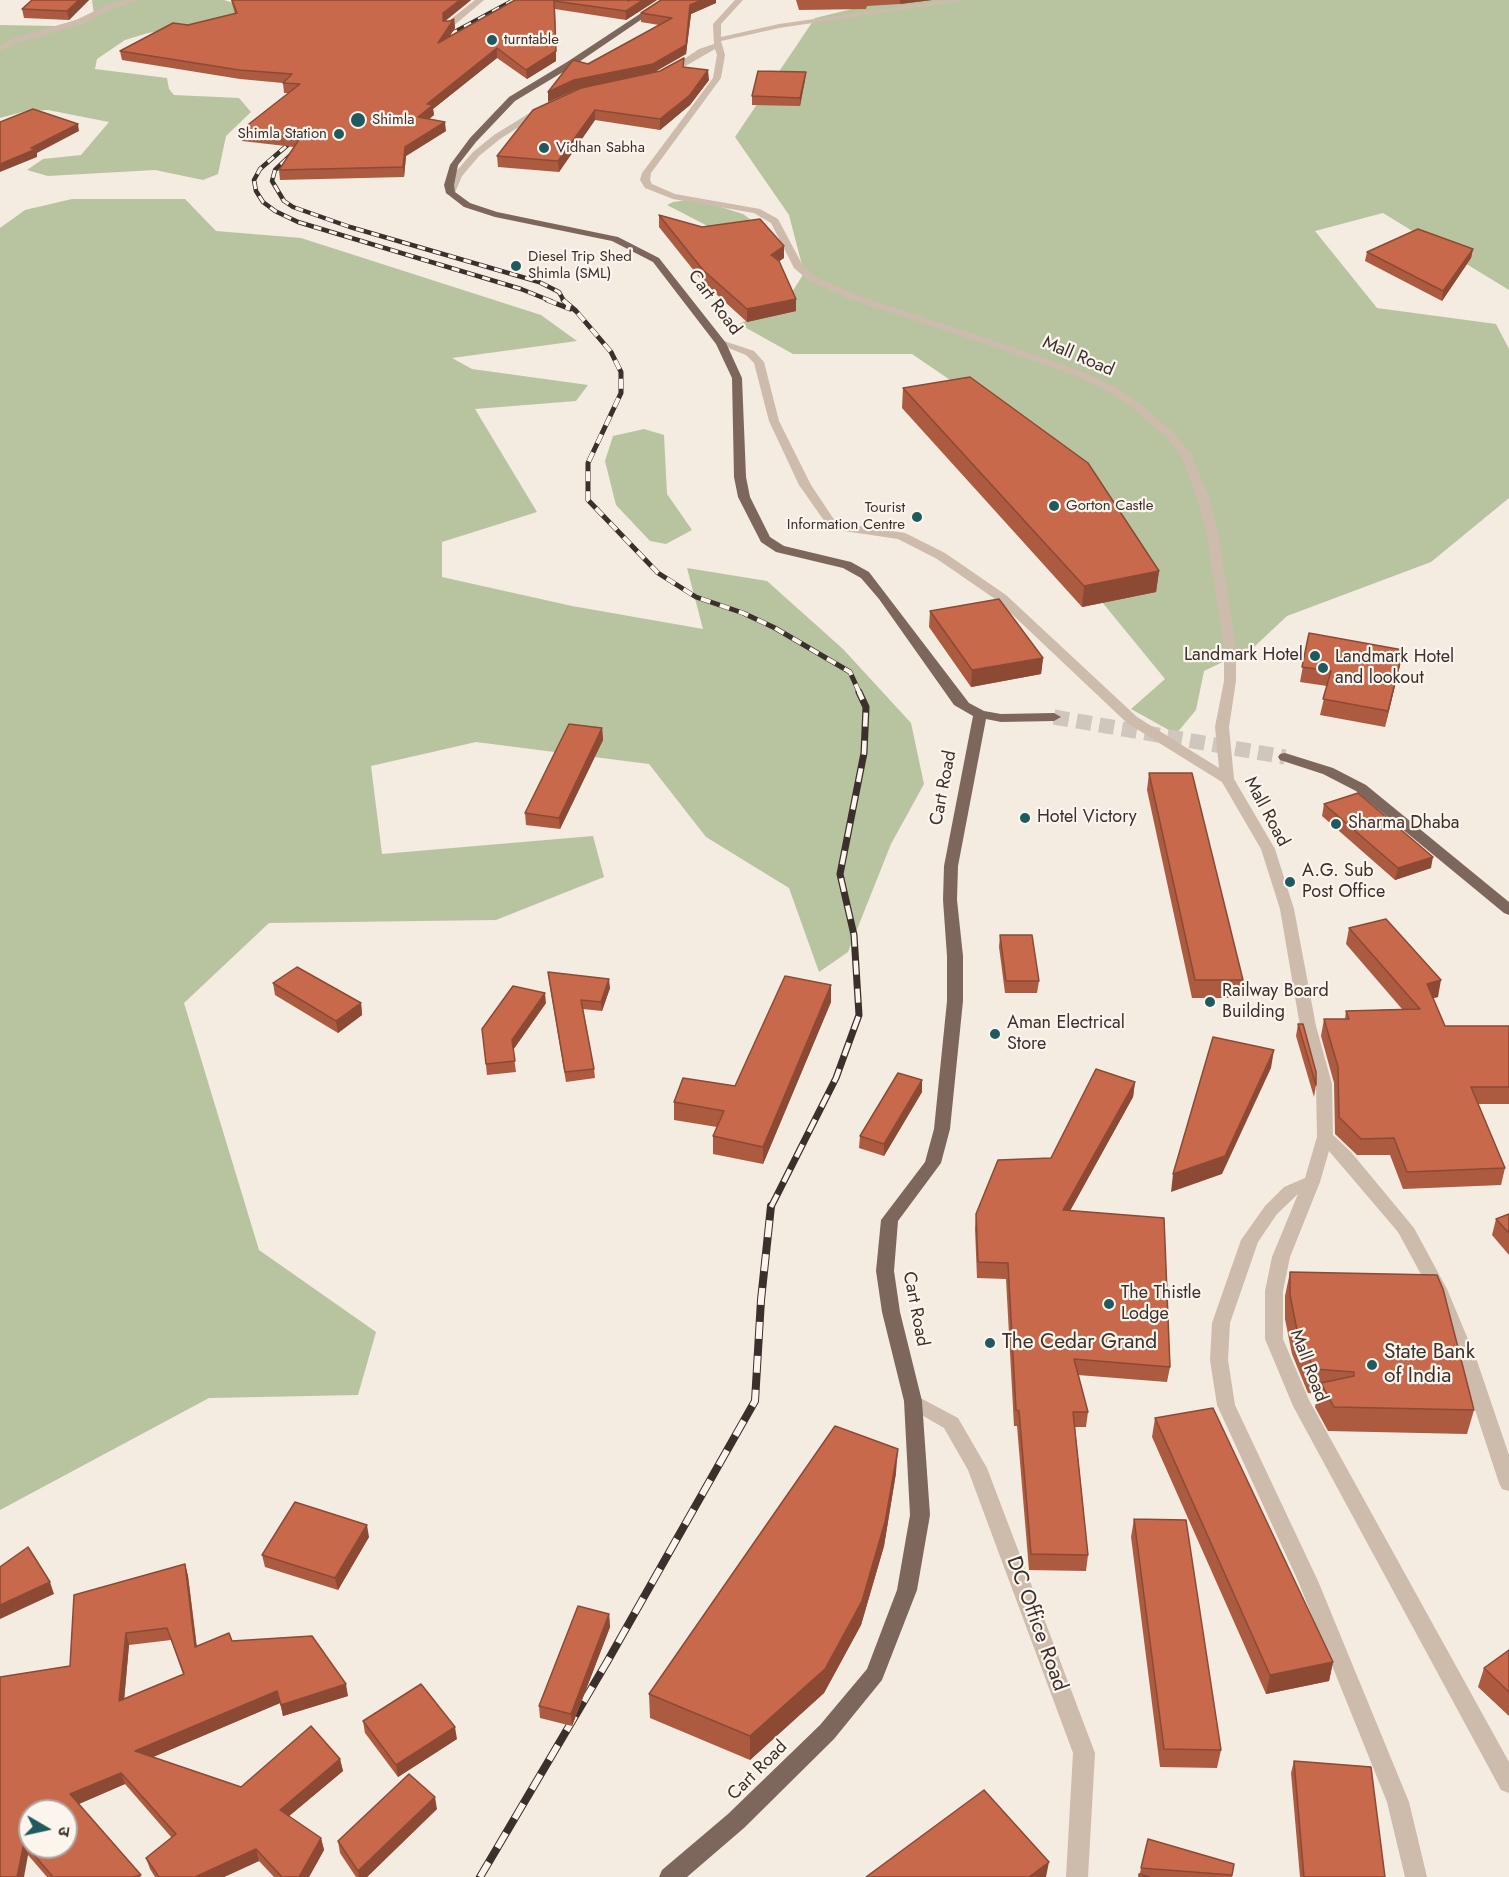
<!DOCTYPE html>
<meta charset="utf-8">
<style>
body{margin:0}
#map{position:relative;width:1509px;height:1877px;overflow:hidden;background:#f4ebe1;font-family:Jost,"Noto Sans Devanagari",sans-serif}
canvas{display:block}
.north{position:absolute;left:18px;top:1799px;width:60px;height:60px;box-sizing:border-box;background:#fbf5ee;border:2px solid #aea6a0;border-radius:50%;rotate:99deg;font-size:16px;font-weight:700;line-height:24px;text-align:center;color:#3b302b}
.north::after{content:'';display:block;margin:auto;width:21px;height:27px;background:#1f5a5e;clip-path:polygon(50% 0,100% 100%,50% 72%,0 100%)}
</style>
<div id="map">
<canvas width="1509" height="1877"></canvas>
<div class="north">उ</div>
</div>
<script>
const context = document.querySelector('canvas').getContext('2d');
context.lineJoin = 'round';
function paint(path, color) {
  context.fillStyle = color;
  context.fill(path, 'evenodd');
}
function shape(rows) {
  const path = new Path2D();
  for (const r of rows) {
    path.moveTo(r[0], r[1]);
    for (let i = 2; i < r.length; i += 2) path.lineTo(r[i], r[i + 1]);
  }
  return path;
}
function stroke(path, color, width, dash) {
  context.strokeStyle = color;
  context.lineWidth = width;
  context.lineCap = dash ? 'butt' : 'round';
  context.setLineDash(dash || []);
  context.stroke(path);
}
function write(font, color, halo, rows, align = 'center') {
  context.font = font + ' Jost,sans-serif';
  context.lineWidth = 4.5;
  context.setLineDash([]);
  context.textBaseline = 'middle';
  context.strokeStyle = halo;
  context.fillStyle = color;
  for (const [text, x, y, turn = 0] of rows) {
    context.save();
    context.translate(x, y);
    context.rotate((+turn || 0) * Math.PI / 180);
    context.textAlign = isNaN(turn) ? turn : align;
    if (halo) context.strokeText(text, 0, 0);
    context.fillText(text, 0, 0);
    context.restore();
  }
}
const green = shape([
 [92,0,224,0,250,8,245,16,148,33,125,40,97,59,95,69,167,78,169,89,174,95,239,98,251,112,226,136,218,174,203,180,155,170,48,176,27,170,43,159,81,155,109,122,48,110,26,111,0,118,0,25,56,26,94,15],
 [889,0,1509,0,1509,290,1383,213,1315,231,1377,308,1496,324,1509,349,1509,498,1431,562,1287,616,1254,647,1204,671,1196,710,1176,734,1131,709,1165,679,1093,591,956,384,912,354,793,354,739,324,786,302,804,273,789,215,735,137,815,18],
 [72,199,185,199,216,231,301,238,541,315,577,341,452,358,472,369,588,385,576,401,475,409,537,512,442,542,442,577,572,606,703,629,687,568,767,581,843,649,911,723,924,784,891,844,848,952,819,972,789,888,706,837,649,764,476,742,371,766,382,854,593,836,604,877,496,920,269,923,184,1003,259,1250,376,1332,358,1395,209,1398,0,1510,0,228,25,210],
 [695,199,743,214,767,232,729,237,667,205,673,202],
 [644,429,664,435,667,494,692,530,666,544,650,541,616,505,605,461,613,436]
]);
const majorTunnel = shape([
 [1054,717,1285,757]
]);
const minor = shape([
 [127,0,140,0,115,8,82,24,17,43,0,51,0,46,11,39,76,20,109,4,127,0],
 [475,0,484,0,451,28,445,28,445,24,475,0],
 [735,0,743,0,721,24,721,37,779,24,948,0,968,0,779,28,721,41,725,55,721,78,651,173,650,180,652,184,675,194,760,209,778,219,803,266,814,276,857,295,1014,347,1086,373,1115,387,1138,402,1172,431,1190,452,1208,495,1218,531,1236,648,1236,681,1229,727,1234,779,1275,849,1294,909,1316,1026,1332,1084,1333,1135,1351,1152,1414,1228,1447,1289,1477,1361,1509,1455,1509,1491,1502,1489,1499,1483,1459,1361,1429,1289,1398,1232,1329,1151,1320,1182,1290,1257,1283,1291,1283,1339,1309,1400,1509,1762,1509,1793,1501,1790,1293,1406,1265,1339,1265,1291,1272,1257,1298,1194,1277,1214,1258,1242,1230,1323,1228,1360,1235,1405,1318,1581,1409,1802,1427,1877,1405,1877,1387,1802,1298,1581,1217,1405,1210,1360,1212,1323,1241,1240,1265,1206,1284,1187,1305,1178,1317,1137,1316,1084,1300,1026,1280,909,1261,849,1222,782,1127,723,998,601,937,559,898,539,844,531,825,522,799,485,769,421,754,363,746,355,716,343,721,340,754,351,764,362,779,421,811,485,833,518,847,524,905,533,945,553,1006,595,1137,717,1219,768,1215,727,1224,681,1224,648,1206,531,1196,495,1181,455,1164,435,1130,406,1107,391,1078,377,1006,351,849,299,808,280,794,268,771,223,754,213,673,199,645,188,640,180,642,173,713,78,717,55,715,49,670,75,663,73,699,49,714,44,713,24,735,0],
 [541,106,548,108,500,139,479,156,462,176,454,195,448,195,446,193,453,175,473,152,494,135,541,106],
 [913,1394,958,1418,987,1468,1095,1753,1088,1877,1066,1877,1073,1753,968,1470,944,1428,906,1406,904,1401,906,1396,913,1394]
]);
const major = shape([
 [661,0,670,0,573,66,515,101,476,142,458,165,454,185,455,192,470,203,497,212,618,237,659,258,726,343,742,378,746,477,750,497,770,537,784,546,851,562,869,572,969,703,984,711,1001,714,1054,713,1061,717,1054,721,1001,722,986,719,958,866,957,900,963,956,963,1001,950,1129,941,1163,898,1221,894,1271,900,1312,922,1401,930,1515,917,1590,882,1680,834,1739,744,1828,687,1877,659,1877,662,1870,728,1814,820,1725,867,1669,897,1590,910,1515,904,1401,882,1312,876,1271,881,1220,925,1162,934,1129,947,1001,947,956,943,900,944,866,973,716,954,705,879,599,861,578,843,568,776,552,761,542,738,497,734,477,732,378,716,344,653,262,612,241,495,217,464,207,446,193,444,185,450,165,470,138,509,97,567,62,661,0],
 [1285,753,1333,768,1366,785,1509,902,1509,915,1504,913,1356,791,1323,774,1280,760,1278,757,1280,754,1285,753]
]);
const railFar3 = shape([
 [436,42,514,0],
 [298,136,260,169,254,180,256,191,263,202,275,211,298,222,521,289,551,301],
 [298,148,275,170,272,181,284,201,293,207,350,227,539,282,559,292,564,301]
]);
const railFar2 = shape([
 [547,300,570,309],
 [563,300,576,311,611,352,621,372,621,393,588,463,588,500,658,573,696,597,743,613,775,628,850,672,860,694]
]);
const railFar1 = shape([
 [771,1207,836,1078,859,1015,854,935,840,874,864,753,866,707,859,692]
]);
const rail = shape([
 [480,1877,607,1662,755,1401,761,1300,771,1206]
]);
const wall = shape([
 [32,0,89,0,69,20,24,18,22,9],
 [231,0,471,0,445,21,450,21,454,19,455,28,448,38,515,0,657,0,626,20,555,9,556,61,527,79,497,58,433,109,434,115,429,119,446,131,406,156,404,177,280,180,279,170,294,147,242,141,240,131,289,93,284,93,283,83,240,79,122,60,120,51,188,25,235,14],
 [661,0,716,0,716,3,691,14,686,54,654,72,684,67,709,80,690,105,660,130,595,120,559,172,498,167,497,156,579,89,575,90,548,102,588,64,659,25,641,22,641,13],
 [796,0,932,0,900,4,867,6,866,9,799,10],
 [805,80,800,106,752,105,752,96],
 [659,215,784,258,779,261,796,311,747,322,703,282,659,227],
 [1473,249,1471,258,1442,301,1365,261,1367,252],
 [903,388,1159,571,1156,592,1082,607,902,408],
 [930,611,1043,658,1041,674,971,687,929,627],
 [1309,633,1400,665,1385,727,1320,715,1327,686,1300,682],
 [602,728,603,740,560,829,526,825,525,813],
 [1149,773,1243,980,1240,998,1192,998,1147,790],
 [1324,804,1431,868,1395,880,1322,816],
 [1349,928,1438,997,1433,998,1445,1026,1509,1026,1509,1104,1478,1104,1505,1168,1501,1185,1403,1189,1390,1155,1357,1155,1335,1134,1334,1083,1321,1036,1324,1019,1345,1019,1346,1011,1402,1009,1346,944],
 [1000,935,1039,981,1037,993,1005,993,999,947],
 [548,972,610,988,602,1011,583,1009,594,1069,595,1078,566,1082,549,981],
 [273,983,361,1003,362,1015,338,1033,275,995],
 [831,1002,763,1164,713,1154,713,1136,717,1127,674,1120,674,1102,735,1086],
 [546,1003,513,1050,516,1072,487,1075,482,1029],
 [1298,1024,1316,1085,1314,1097,1296,1036],
 [922,1080,922,1092,884,1156,859,1148,860,1136],
 [1135,1082,1133,1097,1070,1211,1170,1367,1167,1382,1078,1375,1088,1412,1086,1427,1075,1427,1088,1555,1086,1571,1029,1570,1017,1426,1014,1426,1006,1279,977,1278,975,1229,976,1214,1051,1158],
 [1509,1214,1509,1255,1492,1235,1496,1219],
 [1290,1272,1474,1410,1467,1434,1328,1431,1315,1407,1318,1394,1308,1393,1292,1354,1285,1319,1285,1296],
 [1155,1418,1333,1662,1329,1681,1266,1694,1152,1437],
 [896,1473,884,1546,861,1625,824,1693,750,1760,650,1718,649,1694],
 [1134,1519,1221,1750,1217,1768,1160,1767,1131,1537],
 [369,1537,338,1590,265,1567,262,1555],
 [185,1564,188,1576,197,1647,232,1641,348,1696,283,1716,280,1703,153,1757,241,1787,340,1759,343,1771,289,1816,321,1838,324,1850,309,1877,274,1877,259,1861,224,1877,155,1877,150,1869,146,1858,172,1838,125,1784,79,1804,141,1877,47,1877,28,1855,0,1877,70,1666],
 [171,1640,183,1674,124,1699,129,1645],
 [609,1614,610,1627,572,1726,540,1718,539,1706],
 [1509,1650,1509,1716,1478,1687,1484,1668],
 [363,1721,457,1739,398,1777,365,1733],
 [1294,1761,1385,1877,1300,1877,1291,1773],
 [437,1809,367,1877,356,1877,340,1853,338,1841],
 [1148,1839,1234,1864,1232,1877,1139,1877]
]);
const shadedWall = shape([
 [79,0,89,0,69,20,67,11],
 [460,0,471,0,444,22,443,30,443,13],
 [643,0,657,0,626,20,626,11],
 [702,0,716,0,716,3,691,14,686,54,653,73,575,90,548,102,548,92,574,80,653,64,690,5],
 [900,0,932,0,900,4],
 [555,9,556,61,527,79,526,70],
 [454,19,455,28,439,53,438,43],
 [497,48,497,58,433,109,434,115,419,127,418,117,427,104],
 [708,70,709,80,690,105,660,130,660,119],
 [806,72,805,80,800,106,800,98],
 [595,110,595,120,559,172,558,161],
 [445,122,446,131,406,156,404,177,403,167,405,147],
 [78,124,79,131,37,153,37,157,0,172,0,164],
 [784,246,784,258,771,267,771,255],
 [1473,249,1471,258,1442,301,1443,291],
 [796,299,796,311,747,322,747,309],
 [1159,571,1156,592,1082,607,1084,586],
 [1403,650,1400,665,1385,727,1388,711],
 [1043,658,1041,674,971,687,972,670],
 [602,728,603,740,560,829,559,818],
 [1433,857,1431,868,1395,880,1398,868],
 [609,979,610,988,602,1011,601,1002],
 [1441,980,1438,997,1424,1000,1427,984],
 [831,985,831,1002,763,1164,763,1147],
 [545,993,546,1003,513,1050,512,1040],
 [361,1003,362,1015,338,1033,336,1021],
 [1274,1050,1271,1068,1222,1174,1171,1192,1173,1174],
 [922,1080,922,1092,884,1156,884,1144],
 [1135,1082,1133,1097,1062,1225,1063,1210],
 [898,1449,896,1473,884,1546,861,1625,824,1693,750,1760,750,1736],
 [367,1525,369,1537,338,1590,335,1578],
 [185,1564,188,1576,198,1659,195,1647],
 [50,1582,54,1594,0,1619,0,1605],
 [609,1614,610,1627,572,1726,571,1714],
 [126,1633,129,1645,123,1713,119,1701],
 [1333,1662,1329,1681,1266,1694,1270,1675],
 [346,1684,348,1696,283,1716,281,1705],
 [277,1691,280,1703,139,1763,135,1751],
 [455,1727,457,1739,398,1777,396,1765],
 [340,1759,343,1771,282,1822,280,1810],
 [121,1773,125,1784,74,1806,70,1794],
 [435,1797,437,1809,367,1877,359,1877,358,1871],
 [321,1838,324,1850,309,1877,299,1877],
 [24,1843,28,1855,24,1877,17,1877],
 [256,1849,259,1861,224,1877,195,1877],
 [1049,1862,1046,1877,1029,1877]
]);
const building = shape([
 [32,0,79,0,67,11,22,9,32,0],
 [232,0,460,0,443,13,443,21,450,21,454,19,438,43,515,0,627,0,629,1,628,0,643,0,626,11,554,1,556,51,526,70,497,48,427,104,433,105,418,117,445,122,405,147,403,167,279,170,300,138,240,131,300,84,283,83,292,74,239,70,120,51,173,23,188,25,237,13,232,0],
 [661,0,702,0,690,5,686,45,653,64,574,80,548,92,573,60,588,64,672,18,641,13,661,0],
 [684,58,683,67,708,70,690,95,660,119,595,110,558,161,497,156,533,110,581,88,660,71,684,58],
 [758,71,806,72,800,98,752,96,758,71],
 [33,109,78,124,31,148,36,149,0,164,0,122,33,109],
 [659,215,702,227,760,219,784,246,771,255,779,261,796,299,747,309,703,270,659,215],
 [1418,229,1473,249,1443,291,1367,252,1418,229],
 [970,377,1088,463,1159,571,1084,586,903,388,970,377],
 [999,599,1043,658,972,670,930,611,999,599],
 [1309,633,1403,650,1388,711,1323,699,1331,671,1302,667,1309,633],
 [569,724,602,728,559,818,525,813,569,724],
 [1149,773,1192,773,1243,980,1195,980,1149,773],
 [1358,793,1433,857,1398,868,1324,804,1358,793],
 [1386,919,1441,980,1427,984,1445,1026,1509,1026,1509,1087,1471,1087,1505,1168,1407,1172,1394,1138,1361,1139,1339,1117,1338,1067,1324,1019,1349,1019,1346,1011,1420,1009,1349,928,1386,919],
 [1000,935,1032,935,1039,981,1006,981,1000,935],
 [297,967,361,1003,336,1021,273,983,297,967],
 [548,972,609,979,601,1002,581,1000,594,1069,565,1072,548,972],
 [785,976,831,985,763,1147,713,1136,724,1111,674,1102,683,1078,735,1086,785,976],
 [513,986,545,993,512,1040,515,1061,486,1064,482,1029,513,986],
 [1298,1024,1303,1024,1316,1072,1316,1085,1298,1024],
 [1213,1037,1274,1050,1225,1156,1173,1174,1213,1037],
 [1096,1069,1135,1082,1063,1210,1164,1218,1170,1367,1074,1359,1088,1412,1073,1412,1088,1555,1031,1554,1019,1411,1016,1410,1008,1263,978,1262,976,1214,998,1160,1051,1158,1096,1069],
 [898,1073,922,1080,884,1144,860,1136,898,1073],
 [1509,1214,1509,1233,1496,1219,1509,1214],
 [1290,1272,1437,1275,1443,1289,1474,1410,1334,1407,1321,1383,1354,1376,1354,1372,1314,1369,1297,1330,1290,1295,1290,1272],
 [1213,1408,1333,1662,1270,1675,1155,1418,1213,1408],
 [835,1426,898,1449,885,1522,862,1601,825,1669,750,1736,649,1694,835,1426],
 [295,1502,367,1525,335,1578,262,1555,295,1502],
 [1134,1519,1186,1520,1221,1750,1164,1749,1134,1519],
 [28,1547,50,1582,0,1605,0,1567,28,1547],
 [185,1564,195,1647,229,1633,232,1641,312,1636,346,1684,281,1705,277,1691,135,1751,241,1787,311,1726,340,1759,280,1810,321,1838,299,1877,282,1877,256,1849,195,1877,159,1877,146,1858,176,1834,121,1773,70,1794,141,1875,133,1877,53,1877,24,1843,17,1877,0,1877,0,1677,70,1666,74,1595,185,1564],
 [167,1628,184,1674,119,1701,126,1633,167,1628],
 [30,1811,66,1811,66,1847,30,1847,30,1811],
 [578,1606,609,1614,571,1714,539,1706,578,1606],
 [1509,1650,1509,1692,1484,1668,1509,1650],
 [421,1684,455,1727,396,1765,363,1721,421,1684],
 [1294,1761,1371,1767,1385,1877,1304,1877,1294,1761],
 [409,1774,435,1797,358,1871,338,1841,409,1774],
 [984,1790,1049,1862,1029,1877,866,1877,984,1790],
 [1148,1839,1234,1864,1232,1875,1141,1868,1148,1839],
 [1139,1874,1150,1877,1139,1877,1139,1874]
]);
const markers = [
 [492,40,6,"#1f5a5e"],
 [358,120,8,"#1f5a5e"],
 [339,134,6,"#1f5a5e"],
 [544,148,6,"#1f5a5e"],
 [516,266,6,"#1f5a5e"],
 [1054,506,6,"#1f5a5e"],
 [917,517,6,"#1f5a5e"],
 [1315,656,6,"#1f5a5e"],
 [1323,668,6,"#1f5a5e"],
 [1025,818,6,"#1f5a5e"],
 [1336,824,6,"#1f5a5e"],
 [1290,882,6,"#1f5a5e"],
 [1210,1002,6,"#1f5a5e"],
 [995,1034,6,"#1f5a5e"],
 [1109,1304,6,"#1f5a5e"],
 [990,1343,6,"#1f5a5e"],
 [1372,1365,6,"#1f5a5e"]
];
const farPoinames = [
 ["turntable",504,40],
 ["Shimla",372,120],
 ["Shimla Station",327,134,"right"],
 ["Vidhan Sabha",556,148],
 ["Diesel Trip Shed",528,257],
 ["Shimla (SML)",528,274],
 ["Gorton Castle",1066,506],
 ["Tourist",905,508,"right"],
 ["Information Centre",905,525,"right"]
];
const streetNames = [
 ["Cart Road",714,303,53],
 ["Mall Road",1078,357,23],
 ["Cart Road",944,788,-79],
 ["Mall Road",1266,812,62],
 ["Cart Road",915,1309,79],
 ["Mall Road",1308,1366,69],
 ["Cart Road",758,1771,-45]
];
const poiNames = [
 ["Landmark Hotel",1303,656,"right"],
 ["Landmark Hotel",1335,658],
 ["and lookout",1335,679],
 ["Hotel Victory",1037,818],
 ["Sharma Dhaba",1348,824],
 ["A.G. Sub",1302,872],
 ["Post Office",1302,893],
 ["Railway Board",1222,992],
 ["Building",1222,1013],
 ["Aman Electrical",1007,1024],
 ["Store",1007,1045],
 ["The Thistle",1121,1294],
 ["Lodge",1121,1315]
];
const nearPoinames = [
 ["The Cedar Grand",1002,1343],
 ["State Bank",1384,1353],
 ["of India",1384,1377]
];
const nearStreetnames = [
 ["DC Office Road",1036,1624,70]
];
paint(green, '#b8c4a0');
stroke(majorTunnel, '#cfc6bd', 15, [15, 8]);
paint(minor, '#cdbbac');
paint(major, '#7d675c');
stroke(railFar3, '#3b302b', 4.5);
stroke(railFar2, '#3b302b', 5);
stroke(railFar1, '#3b302b', 7);
stroke(rail, '#3b302b', 8);
stroke(railFar3, '#fbf5ee', 3, [8]);
stroke(railFar2, '#fbf5ee', 4, [10]);
stroke(railFar1, '#fbf5ee', 4.5, [14]);
stroke(rail, '#fbf5ee', 6, [17]);
paint(wall, '#ac5a40');
paint(shadedWall, '#8c4a34');
paint(building, '#c8694b');
stroke(building, '#8c4a34', 1.5);
for (const [x, y, r, color] of markers) {
  const dot = new Path2D();
  dot.arc(x, y, r, 0, 2 * Math.PI);
  context.fillStyle = color;
  context.fill(dot);
  stroke(dot, '#fbf5ee', 2);
}
write('15px', '#3b302b', '#fbf5ee', farPoinames, 'left');
write('18px', '#3b302b', '#fbf5ee', streetNames);
write('18px', '#3b302b', '#fbf5ee', poiNames, 'left');
write('21px', '#3b302b', '#fbf5ee', nearPoinames, 'left');
write('21px', '#3b302b', '#fbf5ee', nearStreetnames);
</script>
